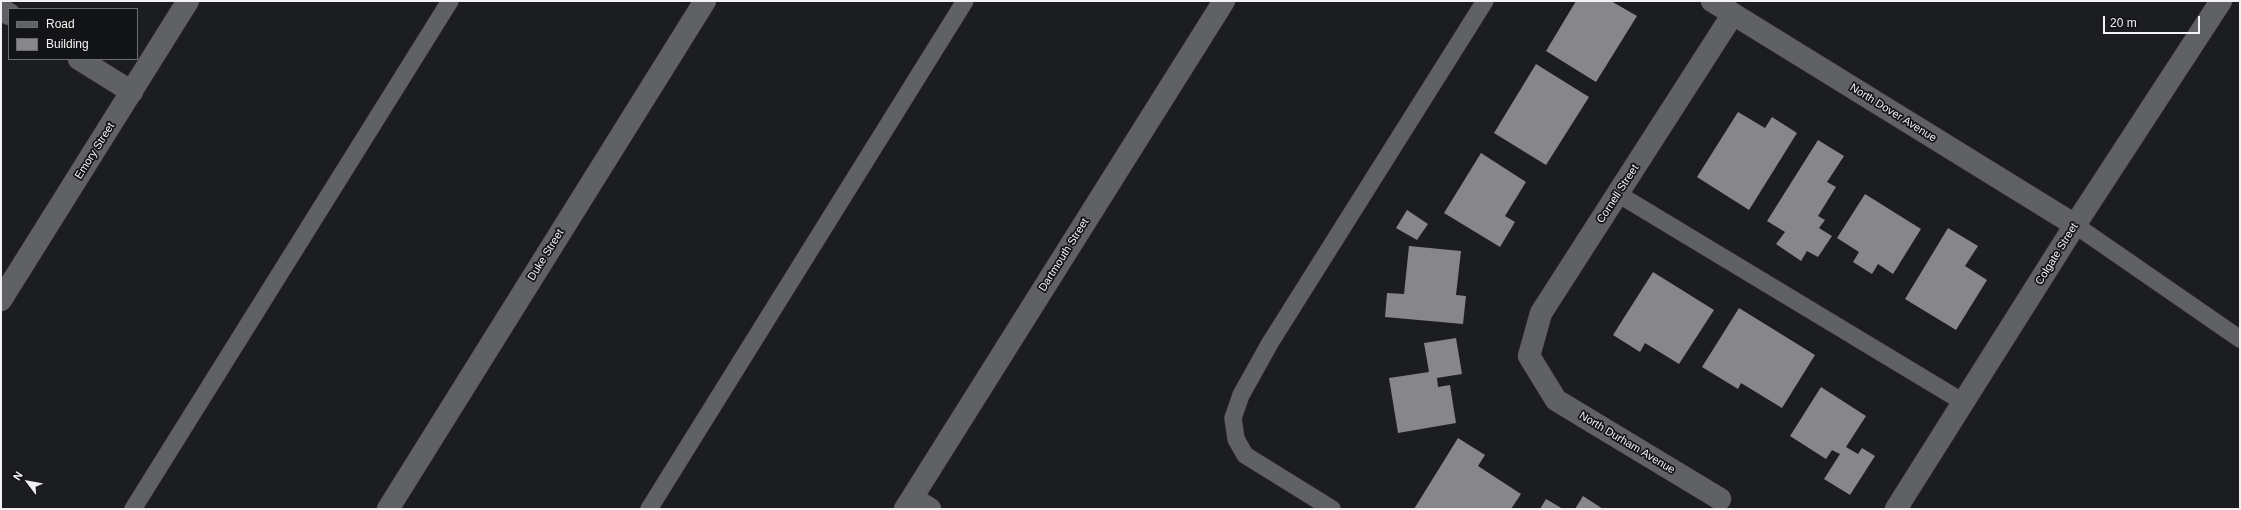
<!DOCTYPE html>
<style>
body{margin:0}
#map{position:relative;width:2241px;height:510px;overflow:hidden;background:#1c1d20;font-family:Arial,sans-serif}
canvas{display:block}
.frame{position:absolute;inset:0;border:2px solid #f2f2f4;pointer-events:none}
.legend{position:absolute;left:8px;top:8px;width:130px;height:52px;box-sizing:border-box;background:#131416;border:1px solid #6c6d6f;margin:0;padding:5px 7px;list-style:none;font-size:12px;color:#f2f2f4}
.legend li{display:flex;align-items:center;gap:8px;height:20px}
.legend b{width:20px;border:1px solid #6c6d6f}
.north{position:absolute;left:8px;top:462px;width:40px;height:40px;-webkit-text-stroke:3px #131416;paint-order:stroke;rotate:302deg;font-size:11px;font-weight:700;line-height:16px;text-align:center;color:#f2f2f4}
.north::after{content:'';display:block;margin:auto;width:14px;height:18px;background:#f2f2f4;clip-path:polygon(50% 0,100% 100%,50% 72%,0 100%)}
.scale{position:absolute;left:2103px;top:16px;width:97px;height:18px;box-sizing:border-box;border:2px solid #f2f2f4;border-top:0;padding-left:5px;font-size:12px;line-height:14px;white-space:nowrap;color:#f2f2f4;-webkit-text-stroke:3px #131416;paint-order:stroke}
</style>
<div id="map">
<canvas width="2241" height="510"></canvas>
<div class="frame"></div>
<ul class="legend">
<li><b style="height:5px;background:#606165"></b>Road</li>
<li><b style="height:11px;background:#87878b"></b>Building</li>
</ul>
<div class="north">N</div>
<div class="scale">20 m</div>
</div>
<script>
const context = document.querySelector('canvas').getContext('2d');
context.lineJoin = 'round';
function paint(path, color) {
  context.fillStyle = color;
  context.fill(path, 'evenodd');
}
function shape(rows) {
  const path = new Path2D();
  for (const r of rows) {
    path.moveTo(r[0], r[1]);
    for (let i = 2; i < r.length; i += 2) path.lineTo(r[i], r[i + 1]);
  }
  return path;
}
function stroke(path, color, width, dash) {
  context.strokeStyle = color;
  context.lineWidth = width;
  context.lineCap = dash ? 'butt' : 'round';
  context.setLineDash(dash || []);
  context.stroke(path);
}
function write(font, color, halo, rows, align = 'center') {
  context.font = font + ' Arial,sans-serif';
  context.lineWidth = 3.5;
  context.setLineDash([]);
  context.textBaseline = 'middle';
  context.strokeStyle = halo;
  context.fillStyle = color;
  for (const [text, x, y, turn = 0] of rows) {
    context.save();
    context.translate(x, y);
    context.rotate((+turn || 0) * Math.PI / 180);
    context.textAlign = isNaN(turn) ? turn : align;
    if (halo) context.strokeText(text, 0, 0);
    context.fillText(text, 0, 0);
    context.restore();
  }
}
const building = shape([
 [1576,1,1611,1,1637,16,1596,82,1546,51],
 [1536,64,1589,97,1546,165,1494,133],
 [1738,112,1765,128,1772,117,1797,133,1749,210,1697,177],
 [1818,140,1844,156,1827,182,1836,187,1818,216,1825,220,1819,228,1832,236,1818,257,1807,251,1801,261,1776,244,1785,232,1767,221],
 [1481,153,1526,182,1505,216,1515,222,1500,247,1444,213],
 [1865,194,1921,229,1893,274,1878,264,1872,274,1853,262,1859,252,1837,238],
 [1407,210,1428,224,1417,240,1396,228],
 [1948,228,1978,246,1965,266,1987,280,1956,330,1905,299],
 [1409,246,1461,251,1456,295,1466,296,1463,324,1385,317,1387,293,1404,294],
 [1653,272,1714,310,1679,364,1645,343,1640,352,1613,335],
 [1739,308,1815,355,1782,408,1741,383,1738,389,1702,367],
 [1456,338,1462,374,1437,378,1438,387,1450,385,1456,423,1398,433,1389,378,1429,372,1424,343],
 [1821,387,1866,416,1846,447,1858,454,1862,448,1875,456,1850,495,1824,479,1840,454,1832,450,1826,459,1790,436],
 [1458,438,1485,455,1478,466,1521,494,1511,509,1414,509],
 [1583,496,1603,509,1575,509],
 [1546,499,1563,509,1540,509]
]);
const lane = shape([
 [1618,194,1963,402],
 [2075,225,2240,339],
 [133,509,450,1],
 [649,509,965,1],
 [1332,509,1245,455,1236,439,1233,418,1241,395,1270,343,1485,1]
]);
const street = shape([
 [1712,1,2075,225],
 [1,9,9,14],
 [79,59,132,92],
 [1,300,188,1],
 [912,498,930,509],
 [1720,499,1556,400,1529,356,1541,313,1733,14],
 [388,509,705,1],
 [905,509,1224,1],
 [1896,509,2075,225,2221,1]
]);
const streetNames = [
 ["North Dover Avenue",1893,113,32],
 ["Emory Street",95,151,-58],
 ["Cornell Street",1618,194,-57],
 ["Colgate Street",2057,254,-58],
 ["Duke Street",546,255,-58],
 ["Dartmouth Street",1064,255,-58],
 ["North Durham Avenue",1627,443,31]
];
paint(building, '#87878b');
stroke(lane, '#3b3b3d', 18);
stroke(street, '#3b3b3d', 23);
stroke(lane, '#606165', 17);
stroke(street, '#606165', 22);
write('11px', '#f2f2f4', '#131416', streetNames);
</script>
